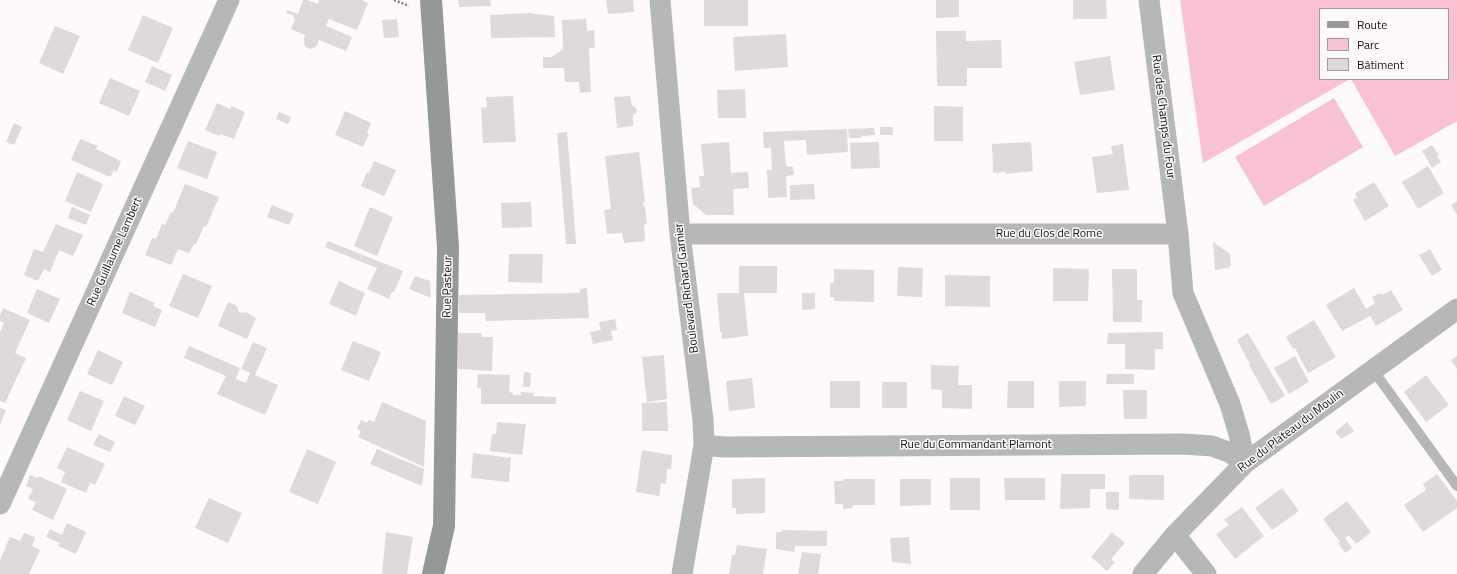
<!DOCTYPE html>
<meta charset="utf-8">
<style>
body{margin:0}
#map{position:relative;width:1457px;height:574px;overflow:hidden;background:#fef9fb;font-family:"Titillium Web",sans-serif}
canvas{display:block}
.legend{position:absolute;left:1319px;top:8px;width:130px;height:72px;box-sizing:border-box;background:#fef9fb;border:1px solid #a09d9e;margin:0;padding:5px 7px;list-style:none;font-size:12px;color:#141213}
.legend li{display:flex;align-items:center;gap:8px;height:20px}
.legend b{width:20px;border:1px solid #a09d9e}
</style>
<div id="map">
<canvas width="1457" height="574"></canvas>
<ul class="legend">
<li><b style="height:5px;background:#949898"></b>Route</li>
<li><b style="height:11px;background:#f9c1d6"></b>Parc</li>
<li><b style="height:11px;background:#ded9db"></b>Bâtiment</li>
</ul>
</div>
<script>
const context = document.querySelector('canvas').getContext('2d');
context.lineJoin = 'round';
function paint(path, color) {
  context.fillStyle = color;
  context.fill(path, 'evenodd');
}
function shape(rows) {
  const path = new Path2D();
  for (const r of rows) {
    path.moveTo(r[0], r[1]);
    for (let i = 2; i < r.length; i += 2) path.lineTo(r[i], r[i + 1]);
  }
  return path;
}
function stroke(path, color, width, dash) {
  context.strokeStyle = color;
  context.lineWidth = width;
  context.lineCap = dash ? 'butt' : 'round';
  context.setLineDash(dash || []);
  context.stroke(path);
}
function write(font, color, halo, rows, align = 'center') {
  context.font = font + ' "Titillium Web",sans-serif';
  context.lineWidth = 3;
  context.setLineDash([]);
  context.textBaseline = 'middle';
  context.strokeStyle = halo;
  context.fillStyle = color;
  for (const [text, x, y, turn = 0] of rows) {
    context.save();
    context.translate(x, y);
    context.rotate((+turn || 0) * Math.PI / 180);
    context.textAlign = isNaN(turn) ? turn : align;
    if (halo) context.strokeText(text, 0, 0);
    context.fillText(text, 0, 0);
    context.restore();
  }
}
const green = shape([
 [1180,0,1457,0,1457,121,1395,156,1351,79,1448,79,1448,9,1320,9,1320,79,1350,79,1203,163],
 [1334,98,1363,147,1264,206,1235,157]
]);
const building = shape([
 [303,0,307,0,318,4,319,0,361,0,368,3,357,30,329,19,326,26,352,37,346,51,319,40,317,46,312,49,305,47,304,40,305,35,291,29,295,20,293,15,286,13,287,10,298,14],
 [458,0,490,0,491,6,459,7],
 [606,0,633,0,634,12,608,14],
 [704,0,748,0,748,26,704,26],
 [936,0,959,0,959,17,936,18],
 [1073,0,1106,0,1107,19,1073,19],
 [529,13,554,16,555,37,491,38,490,15],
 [143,15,173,28,158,63,128,50],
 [397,19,399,37,384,38,382,20],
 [586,19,587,31,594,30,595,48,589,48,591,92,580,93,579,82,565,82,564,68,543,68,543,57,552,57,563,49,562,20],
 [55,26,80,36,63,74,39,63],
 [936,31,966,31,966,41,1001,40,1002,68,967,68,967,86,937,86],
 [786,34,788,67,735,71,733,37],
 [1110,56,1115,90,1080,95,1074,62],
 [152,66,172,75,165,91,145,82],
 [110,78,140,91,129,116,99,103],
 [745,89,746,118,718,118,717,90],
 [513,96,516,142,483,143,481,108,487,107,486,97],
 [630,96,632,105,636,108,637,112,633,115,633,126,617,128,614,97],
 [217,103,230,109,231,106,245,112,234,139,220,134,219,136,205,130],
 [934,106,963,107,963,141,934,141],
 [345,111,371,123,367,133,369,134,363,147,335,135],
 [279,112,291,117,288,124,276,119],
 [14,123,22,127,14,145,6,142],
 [880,127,893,127,893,135,880,135],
 [874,128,875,135,861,136,861,138,849,138,848,129],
 [847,129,848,152,807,155,806,140,784,141,786,166,793,167,794,175,786,176,787,197,768,198,767,170,772,170,771,148,764,148,763,132],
 [567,132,574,216,576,244,566,244,557,133],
 [80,139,98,146,96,149,121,161,117,172,114,170,110,177,71,160],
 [188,141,217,152,207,179,177,168],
 [729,142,731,173,748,172,749,188,733,189,734,215,706,215,693,204,691,188,700,187,699,176,704,176,701,144],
 [879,142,880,168,851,169,850,143],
 [1031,142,1033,171,1006,174,1006,172,993,173,992,144],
 [1123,144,1129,190,1097,193,1092,157,1113,154,1111,146],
 [1432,145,1439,155,1437,156,1441,162,1432,168,1422,151],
 [639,152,645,202,643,203,644,207,645,207,647,224,644,225,645,241,624,243,622,233,607,234,604,210,611,209,605,156],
 [374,161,396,170,384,196,361,186,367,172,369,173],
 [1428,166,1444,193,1418,209,1402,182],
 [77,172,103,184,91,212,65,201],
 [1374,182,1389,206,1365,221,1353,200,1357,197,1355,193],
 [185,184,219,197,206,227,204,226,196,244,194,244,189,253,178,249,171,265,145,255,152,238,156,239,162,224,165,225,171,212,173,213],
 [814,184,815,199,790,200,790,185],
 [1457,201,1457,215,1451,205],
 [531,202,532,227,502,228,501,203],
 [272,205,294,214,289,225,267,217],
 [72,207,90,215,86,225,68,218],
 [370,207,393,217,377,256,354,246],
 [56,224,83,235,73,256,59,250,50,272,44,269,38,281,24,275,34,249,43,252],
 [328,241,403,271,394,292,392,292,389,299,367,289,377,268,325,247],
 [1213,242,1230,254,1231,266,1228,268,1215,270],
 [1430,249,1442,270,1432,276,1419,255],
 [509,254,543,254,542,283,508,282],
 [739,266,777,266,777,293,744,293,748,336,722,339,722,332,720,332,717,293,739,293],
 [898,267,923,268,922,297,897,296],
 [1053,268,1089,269,1088,301,1053,301],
 [834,269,874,270,874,302,834,301,834,297,830,297,830,283,834,283],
 [1112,269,1137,269,1137,300,1142,300,1142,322,1113,322],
 [183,274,212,286,198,318,169,306],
 [945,275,990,276,990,307,945,306],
 [415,276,430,281,431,298,409,289],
 [339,281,365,293,356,316,329,304],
 [587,288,589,318,486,321,485,313,459,313,459,295,580,293,580,289],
 [1354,288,1366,309,1375,303,1372,297,1380,293,1382,295,1391,290,1403,310,1376,326,1370,316,1342,331,1326,305],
 [37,289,60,299,49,323,27,313],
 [130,292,155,303,153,306,162,310,155,327,122,313],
 [802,293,815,293,815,309,802,310],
 [228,302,237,306,239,312,245,313,246,312,256,318,247,339,218,326],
 [3,308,30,320,15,353,26,358,5,403,0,401,0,332,4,323,0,321,0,316],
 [615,319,617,330,611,331,613,340,593,344,590,332,601,330,599,322],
 [1314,320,1336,357,1308,373,1295,348,1293,349,1286,337],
 [1163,332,1163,349,1155,349,1155,370,1125,369,1125,344,1107,344,1108,333],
 [458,333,482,333,481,337,493,337,492,371,458,369],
 [1248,333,1285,396,1271,404,1249,365,1250,364,1237,340],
 [353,341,381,352,369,381,341,370],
 [253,342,267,348,255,375,278,385,265,415,217,394,226,376,184,358,189,346,240,368,236,379,246,383,250,373,241,369],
 [98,350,123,362,112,385,87,374],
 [664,355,667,399,647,402,642,357],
 [1295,356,1309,382,1289,394,1274,368],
 [1457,356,1457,369,1451,360],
 [931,365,959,366,958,385,972,385,972,409,942,408,942,390,931,389],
 [524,372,531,373,530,387,523,387],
 [478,374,510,375,509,392,513,393,513,395,521,395,521,392,534,393,533,396,556,397,556,404,481,404,481,388,477,388],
 [1107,374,1134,374,1134,384,1106,384],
 [1426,375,1449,405,1426,422,1404,392],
 [752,378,755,408,729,411,726,381],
 [830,381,860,381,860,408,830,408],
 [1008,381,1034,381,1034,408,1007,408],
 [1059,381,1086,381,1086,406,1059,407],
 [882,382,907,382,907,408,882,408],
 [1123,390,1147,390,1147,419,1124,419],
 [80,391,104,401,91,431,67,420],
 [124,396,145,406,135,425,115,416],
 [382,402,426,421,424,467,358,437,361,431,357,429,361,420,367,423,368,420,374,422],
 [667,402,668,431,642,431,642,403],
 [0,408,6,410,0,425],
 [497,422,526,424,522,455,490,451,492,434,496,434],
 [1347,422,1354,431,1341,439,1335,432],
 [99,434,115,442,110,452,93,445],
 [67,447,105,464,95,485,90,483,86,493,61,482,65,472,57,468],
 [307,449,336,462,318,504,289,492],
 [377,449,424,469,422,486,370,464],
 [642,450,672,455,671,469,667,469,666,484,661,483,659,496,636,492],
 [473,453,511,458,509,482,471,478],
 [1061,474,1105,474,1105,489,1090,489,1090,508,1060,509],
 [1437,474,1457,501,1457,508,1423,532,1404,505,1426,490,1423,484],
 [30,475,38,478,39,476,67,489,53,520,32,510,36,502,28,499,33,489,26,486],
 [1129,475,1164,475,1164,500,1129,499],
 [765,478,765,513,736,514,736,508,732,508,732,479],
 [950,478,980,478,980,510,950,510],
 [1004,478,1045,478,1045,500,1005,500],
 [843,479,875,479,875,505,853,505,852,508,843,509,843,504,835,504,834,481,843,481],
 [900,479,931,479,931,505,900,506],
 [1282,488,1299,511,1272,530,1255,508],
 [1106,492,1119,492,1119,510,1106,509],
 [209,498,242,513,228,543,195,528],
 [1347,501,1371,532,1356,544,1349,535,1345,538,1352,548,1345,553,1338,543,1340,542,1323,519],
 [1242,507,1264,536,1235,559,1216,534,1229,525,1224,520],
 [67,523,86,532,76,554,58,546,60,543,46,537,50,529,62,535],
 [782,530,827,531,827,546,795,546,794,552,776,549,776,532,782,532],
 [386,532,413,537,407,574,382,574],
 [1112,532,1125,543,1111,559,1115,562,1107,571,1091,557],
 [24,533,35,537,32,546,40,550,29,574,0,574,0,560,10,537,20,541],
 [909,537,911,564,892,562,890,538],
 [737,545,767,549,763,574,729,574,732,555,735,555],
 [802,552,821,554,818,574,798,574]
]);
const path = shape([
 [394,0,409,6]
]);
const lane = shape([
 [1373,370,1457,486]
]);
const street = shape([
 [660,0,680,234,703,420,704,445,682,574],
 [1149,0,1178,234],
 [680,234,1178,234,1183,293,1230,404,1239,434,1245,463],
 [704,445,724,447,1184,444,1212,446,1231,453,1245,463],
 [0,504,229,0],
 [1175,535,1206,574],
 [1143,574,1175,535,1245,463,1457,309]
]);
const secondary = shape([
 [431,0,448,247,444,526,433,574]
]);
const streetNames = [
 ["Rue des Champs du Four",1163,117,83],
 ["Rue du Clos de Rome",1049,234],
 ["Rue Guillaume Lambert",115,252,-66],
 ["Rue Pasteur",448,287,-89],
 ["Boulevard Richard Garnier",687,288,-97],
 ["Rue du Plateau du Moulin",1291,431,-37],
 ["Rue du Commandant Plamont",976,445]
];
paint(green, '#f9c1d6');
paint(building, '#ded9db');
stroke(path, '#817e7f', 2.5, [2, 2]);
stroke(lane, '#b6b8b8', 10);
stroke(street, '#b6b8b8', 21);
stroke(secondary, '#949898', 22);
write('12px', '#141213', '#fef9fb', streetNames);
</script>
